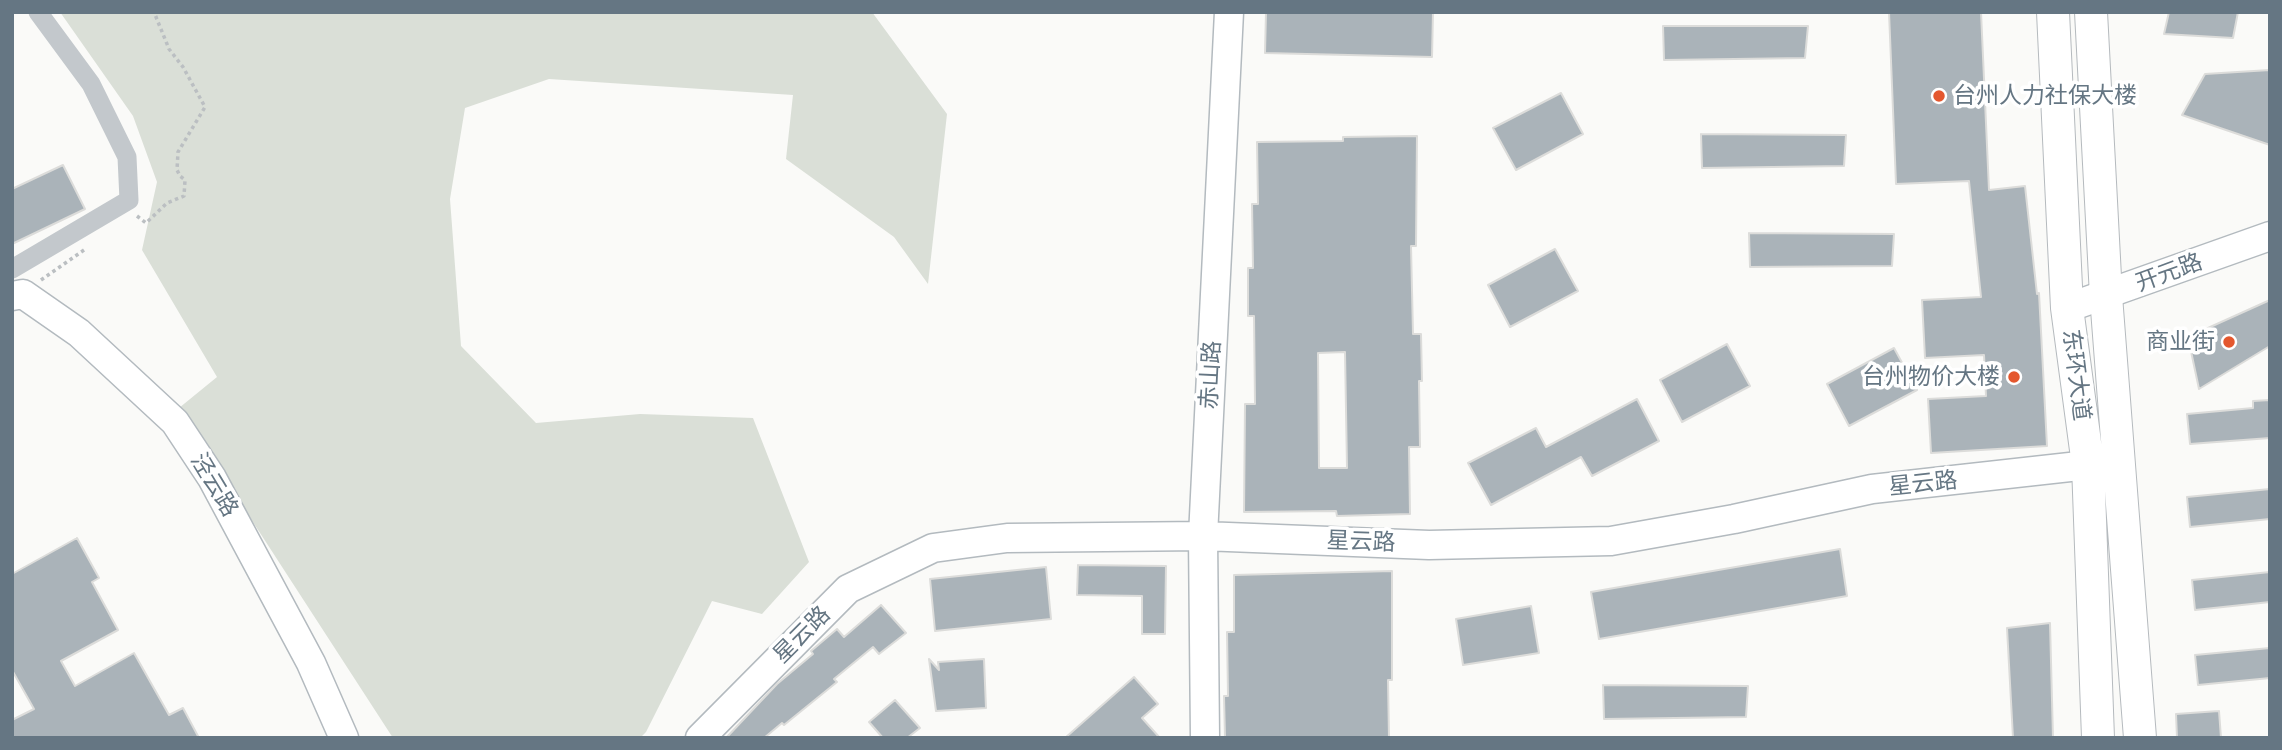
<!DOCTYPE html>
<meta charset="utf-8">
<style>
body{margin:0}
#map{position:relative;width:2282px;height:750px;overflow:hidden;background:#fafaf8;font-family:Raleway,sans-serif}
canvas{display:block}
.frame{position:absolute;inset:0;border:14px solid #657683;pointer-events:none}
</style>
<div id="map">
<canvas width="2282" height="750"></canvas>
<div class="frame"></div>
</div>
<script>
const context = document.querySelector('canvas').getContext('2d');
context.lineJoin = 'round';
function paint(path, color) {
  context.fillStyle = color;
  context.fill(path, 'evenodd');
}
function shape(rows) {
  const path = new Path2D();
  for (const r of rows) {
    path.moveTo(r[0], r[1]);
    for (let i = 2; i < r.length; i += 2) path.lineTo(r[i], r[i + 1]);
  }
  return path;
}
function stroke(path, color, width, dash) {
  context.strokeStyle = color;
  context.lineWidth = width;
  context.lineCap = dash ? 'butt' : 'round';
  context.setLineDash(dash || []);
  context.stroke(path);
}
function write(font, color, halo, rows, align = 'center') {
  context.font = font + ' Raleway,"Noto Sans SC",sans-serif';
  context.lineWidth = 7;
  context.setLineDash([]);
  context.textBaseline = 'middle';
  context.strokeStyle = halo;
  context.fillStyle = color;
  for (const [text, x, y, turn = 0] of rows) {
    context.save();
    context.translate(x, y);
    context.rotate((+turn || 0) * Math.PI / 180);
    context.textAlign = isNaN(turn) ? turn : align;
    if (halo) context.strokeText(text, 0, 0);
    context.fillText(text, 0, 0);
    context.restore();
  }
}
const green = shape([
 [60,12,872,12,947,114,928,284,894,237,786,159,793,95,549,79,465,108,450,199,461,346,536,423,640,414,753,418,809,562,762,614,712,601,646,732,640,738,393,738,179,408,217,377,142,250,157,182,133,116]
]);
const building = shape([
 [1266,12,1433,12,1432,57,1265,53,1266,12],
 [1889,12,1981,12,1989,190,2025,186,2037,294,2039,293,2047,446,1931,453,1928,399,1986,396,1984,355,1925,358,1922,300,1981,297,1969,181,1896,184,1889,12],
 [2169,12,2238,12,2233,38,2164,34,2169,12],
 [1663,26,1808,26,1805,58,1664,60,1663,26],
 [2270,70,2270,145,2182,115,2205,74,2270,70],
 [1561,93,1583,134,1516,170,1493,128,1561,93],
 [1701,134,1846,135,1844,166,1702,168,1701,134],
 [1417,136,1416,246,1411,246,1413,334,1421,334,1422,381,1419,381,1420,447,1409,447,1410,514,1337,516,1336,511,1244,512,1245,404,1255,404,1254,316,1248,316,1248,268,1253,268,1252,204,1258,204,1257,142,1343,141,1343,137,1417,136],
 [1345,352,1347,468,1319,468,1318,353,1345,352],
 [63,165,85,209,12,244,12,189,63,165],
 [1749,233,1894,234,1892,266,1750,267,1749,233],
 [1555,249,1578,291,1510,327,1488,285,1555,249],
 [2270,300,2270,346,2199,389,2188,337,2270,300],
 [1727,344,1750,386,1682,422,1660,380,1727,344],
 [1894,348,1917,390,1849,426,1827,384,1894,348],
 [1637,399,1659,441,1592,476,1581,457,1491,505,1468,463,1536,428,1546,447,1637,399],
 [2270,400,2270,438,2190,444,2187,414,2253,408,2253,401,2270,400],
 [2270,489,2270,519,2190,527,2187,497,2270,489],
 [77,538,99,578,92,582,118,630,61,661,75,686,134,653,169,715,183,708,199,738,12,738,12,720,34,709,12,670,12,574,77,538],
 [1840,549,1847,596,1599,639,1591,592,1840,549],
 [1078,565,1166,566,1165,634,1142,634,1142,596,1077,595,1078,565],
 [1046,567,1051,619,935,631,930,579,1046,567],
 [1392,571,1392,680,1388,680,1389,738,1225,738,1224,696,1228,696,1227,632,1234,632,1234,575,1392,571],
 [2270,572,2270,602,2195,610,2192,580,2270,572],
 [881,605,906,633,879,654,873,647,834,679,837,682,784,725,782,723,764,738,726,738,777,684,813,654,811,651,837,629,844,637,881,605],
 [1531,606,1539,653,1463,665,1456,619,1531,606],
 [2050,623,2053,738,2013,738,2007,628,2050,623],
 [2270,648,2270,678,2198,685,2195,655,2270,648],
 [929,659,939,670,938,662,984,659,986,708,936,711,929,659],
 [1134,677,1158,704,1142,718,1160,738,1065,738,1134,677],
 [1603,685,1748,686,1746,717,1604,719,1603,685],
 [895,700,920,728,907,738,883,738,869,722,895,700],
 [2219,711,2221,738,2177,738,2176,714,2219,711]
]);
const path = shape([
 [137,216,146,223,167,203,184,196,185,180,180,176,177,170,178,152,205,107,183,67,169,49,154,12],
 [41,280,84,250]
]);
const street = shape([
 [12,269,129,200,127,157,91,84,38,12]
]);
const secondary = shape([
 [12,296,23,294,79,333,175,422,212,478,311,663,344,738],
 [2067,308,2270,236],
 [700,738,848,589,933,548,1007,538,1203,536,1429,545,1611,541,1734,519,1872,489,2088,465],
 [1205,738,1203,536,1229,12]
]);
const primary = shape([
 [2053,12,2067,308,2088,465,2098,738],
 [2091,12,2106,296,2140,738]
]);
const markers = [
 [1939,96,7,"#e4572e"],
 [2229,342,7,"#e4572e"],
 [2014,377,7,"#e4572e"]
];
const poiNames = [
 ["台州人力社保大楼",1953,96,"left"],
 ["商业街",2215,342],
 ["台州物价大楼",2000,377]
];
const streetNames = [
 ["开元路",2169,273,-20],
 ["赤山路",1211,375,-87],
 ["东环大道",2076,375,83],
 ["星云路",1923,484,-6],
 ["泾云路",214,485,59],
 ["星云路",1361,542,2],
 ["星云路",802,635,-45]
];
paint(green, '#dadfd7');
paint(building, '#aab3b9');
stroke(building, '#dcdcda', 2);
stroke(secondary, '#b3babf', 31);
stroke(primary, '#b5babe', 34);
stroke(path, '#bbbfc2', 3.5, [3.5, 3.5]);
stroke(street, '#c3c8cc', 19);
stroke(secondary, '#fff', 28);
stroke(primary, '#fff', 32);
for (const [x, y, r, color] of markers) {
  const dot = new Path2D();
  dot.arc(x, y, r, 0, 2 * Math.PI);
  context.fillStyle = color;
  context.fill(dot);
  stroke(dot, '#fff', 2.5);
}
write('23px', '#657683', '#fff', poiNames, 'right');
write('23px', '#657683', '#fff', streetNames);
</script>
